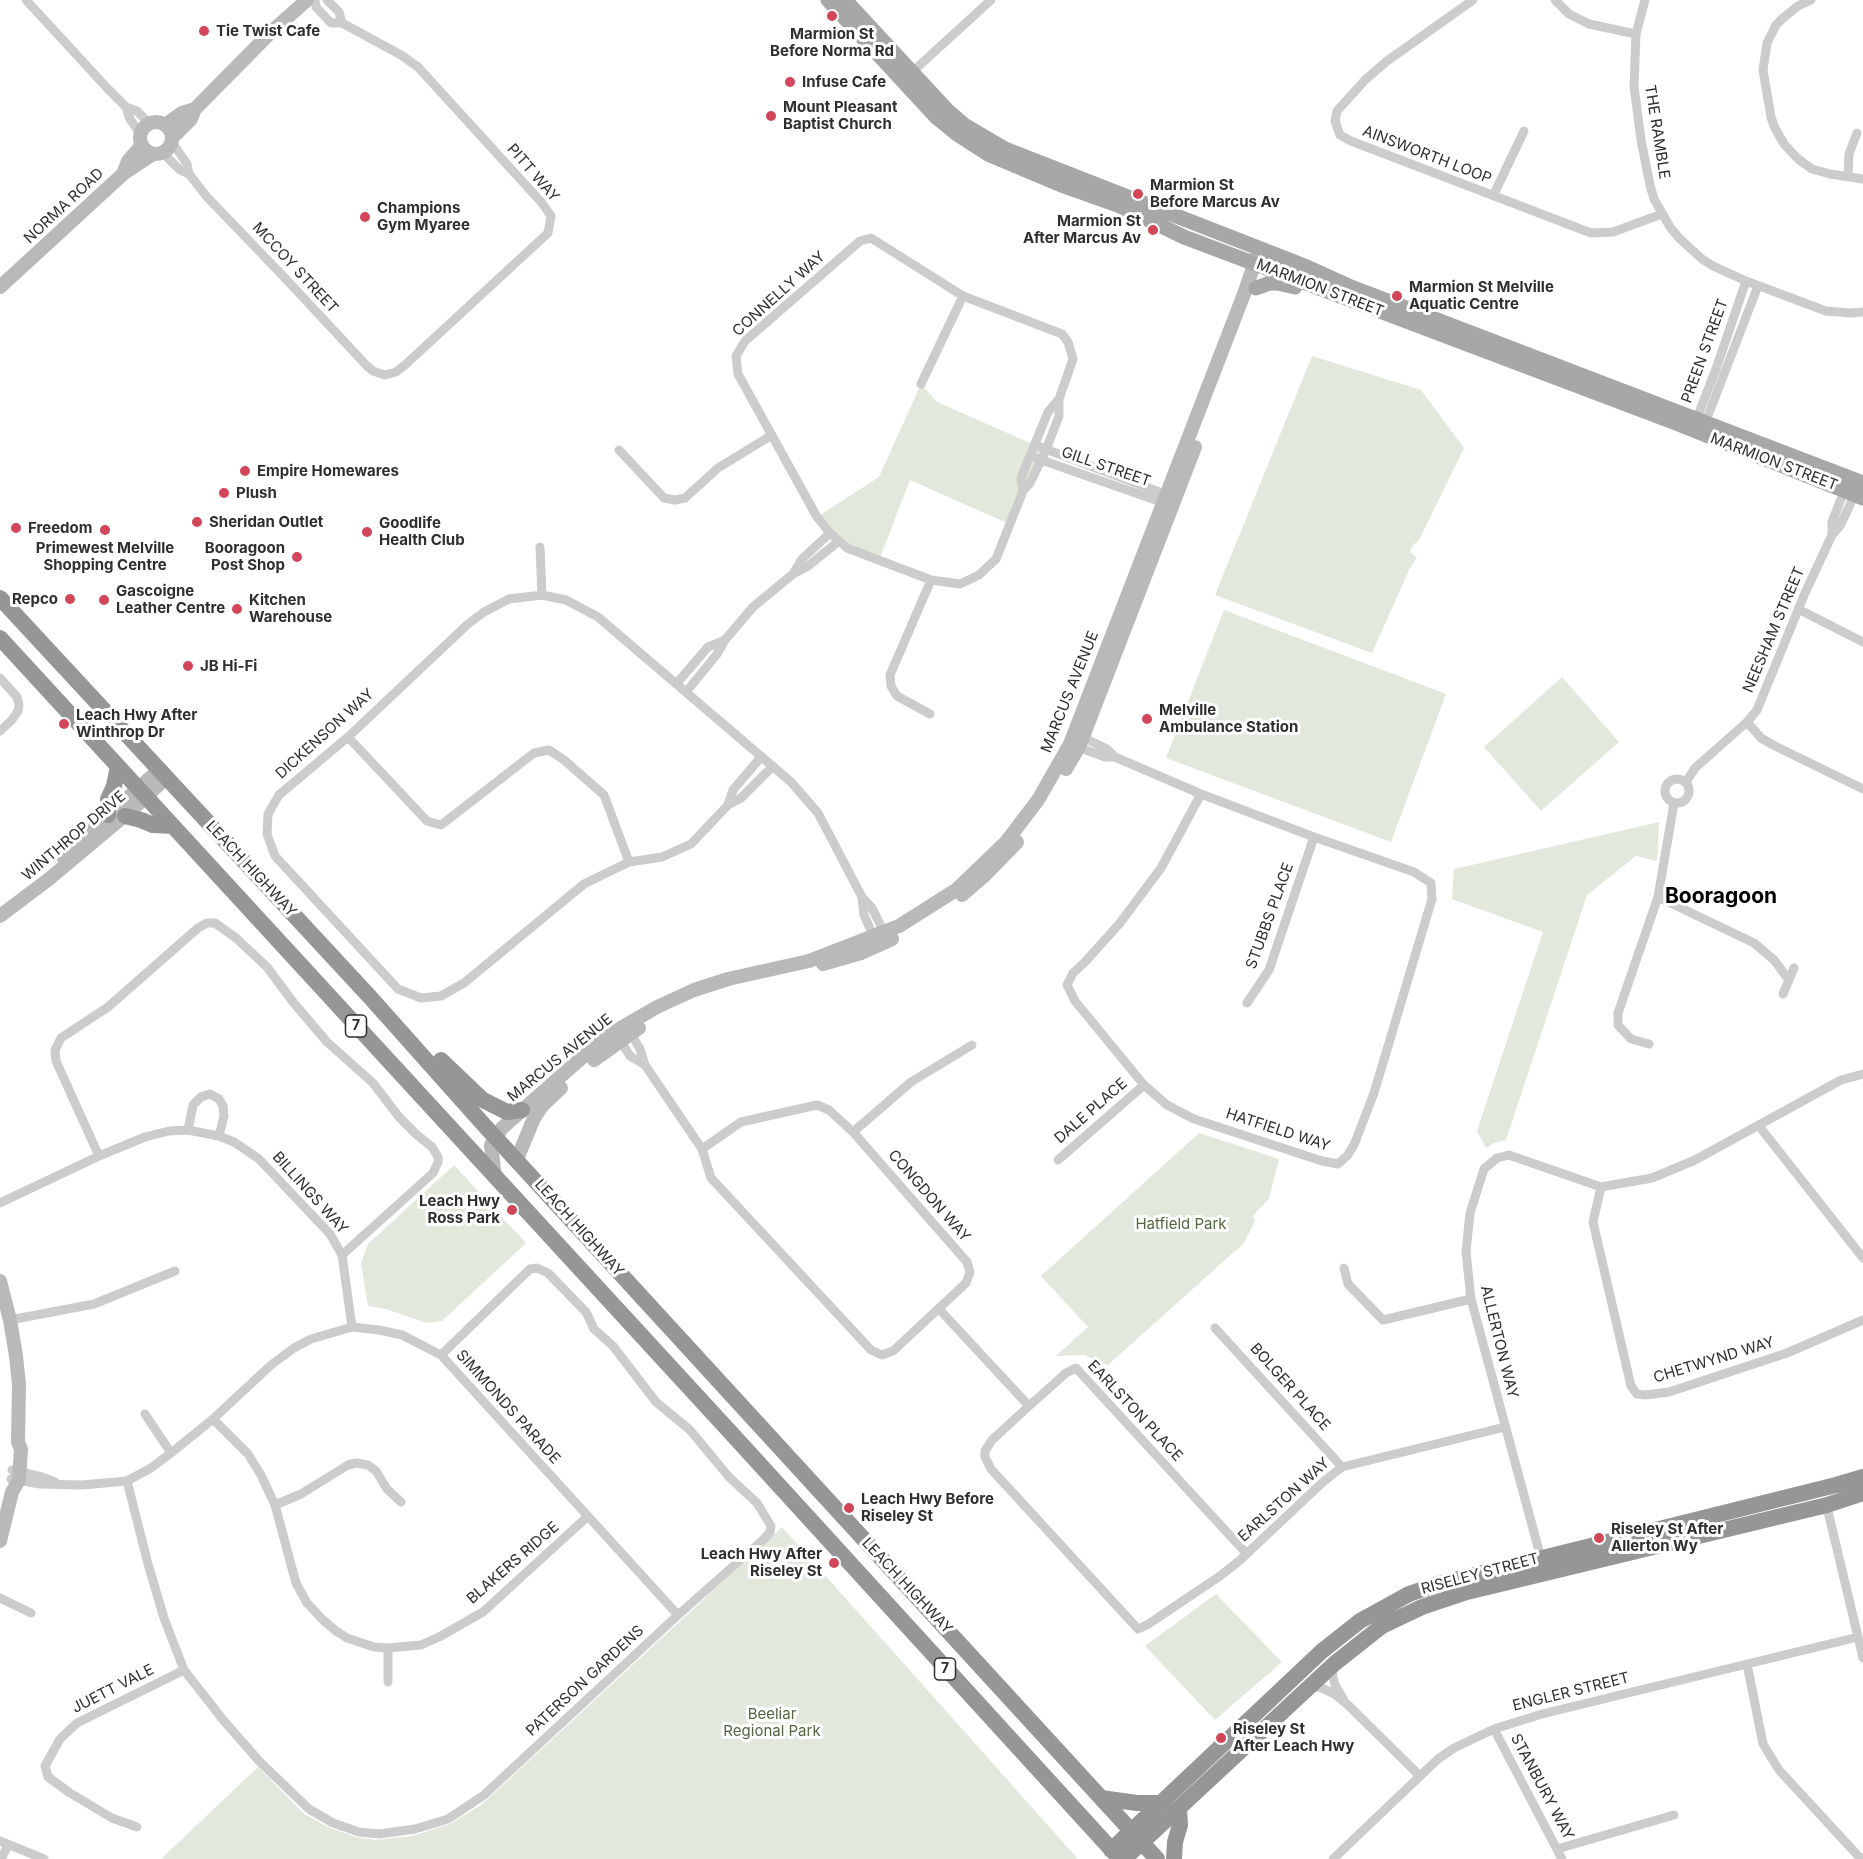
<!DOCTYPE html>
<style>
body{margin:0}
canvas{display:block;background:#fff}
</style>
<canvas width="1863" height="1859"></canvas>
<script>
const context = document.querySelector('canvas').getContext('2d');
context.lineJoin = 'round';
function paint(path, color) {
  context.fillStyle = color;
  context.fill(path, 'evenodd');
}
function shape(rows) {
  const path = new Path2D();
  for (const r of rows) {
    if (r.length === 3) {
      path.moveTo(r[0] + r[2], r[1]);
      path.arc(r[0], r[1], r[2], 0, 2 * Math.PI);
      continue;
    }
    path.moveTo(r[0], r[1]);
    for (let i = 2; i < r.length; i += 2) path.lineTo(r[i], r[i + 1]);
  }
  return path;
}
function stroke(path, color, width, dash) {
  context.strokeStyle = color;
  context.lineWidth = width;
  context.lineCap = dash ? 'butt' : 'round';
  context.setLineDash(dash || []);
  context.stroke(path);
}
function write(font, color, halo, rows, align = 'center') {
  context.font = font + ' Inter,sans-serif';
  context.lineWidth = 6;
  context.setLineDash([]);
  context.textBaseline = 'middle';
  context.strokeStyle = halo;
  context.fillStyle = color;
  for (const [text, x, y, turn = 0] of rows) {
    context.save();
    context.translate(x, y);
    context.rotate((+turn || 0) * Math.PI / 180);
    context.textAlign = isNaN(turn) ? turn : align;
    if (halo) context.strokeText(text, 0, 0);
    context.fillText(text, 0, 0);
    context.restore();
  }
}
const green = shape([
 [1312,356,1421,390,1464,448,1419,540,1413,545,1410,552,1417,558,1410,568,1372,653,1215,595],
 [921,384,937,402,1046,450,1009,524,910,480,879,560,847,548,817,517,879,477],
 [1224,610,1446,694,1391,842,1166,758],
 [1562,677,1619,742,1541,811,1484,747],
 [1659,822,1657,861,1636,856,1587,895,1506,1140,1494,1143,1486,1148,1477,1131,1543,932,1452,899,1454,869],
 [1199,1133,1279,1159,1269,1199,1253,1216,1255,1221,1244,1243,1108,1365,1084,1355,1056,1356,1088,1327,1041,1276],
 [454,1165,526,1243,442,1321,426,1323,386,1309,368,1306,361,1263,368,1244],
 [782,1527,1078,1859,161,1859,258,1767,304,1814,330,1828,356,1837,375,1840,412,1836,450,1824,481,1805],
 [1216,1594,1282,1662,1215,1720,1145,1646]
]);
const street = shape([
 [26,0,108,89,126,107,137,111,150,124],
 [327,0,339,12,342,23],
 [1473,0,1387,61,1365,80,1337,111,1335,121,1340,135,1351,141,1591,233,1613,232,1662,214],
 [1555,0,1569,14,1589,24,1636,34],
 [1645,0,1636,34,1634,86,1641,140,1650,185,1654,199,1670,227,1679,238,1702,259,1713,266,1746,281,1826,311,1850,313,1863,312],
 [1811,0,1798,6,1783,18,1776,25,1767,43,1763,70,1771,117,1774,126,1784,144,1798,159,1812,169,1830,174,1863,179],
 [909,75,991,0],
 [126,107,130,119,141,135],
 [172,142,187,164,189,174],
 [163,153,180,170,189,174,207,197,283,276,367,366,373,371,385,375,396,372,405,365,548,233,551,216,542,203,418,67,401,55,342,23,331,23,316,7,315,0],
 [1848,176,1849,154,1857,133],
 [1493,196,1524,131],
 [871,238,963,296,1062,334,1068,342,1073,359,1059,399,1059,416,1046,450,1030,483,1023,491,996,559,979,575,960,584,931,580,847,548,830,533,817,517,738,374,736,356,745,341,860,241,871,238],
 [921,384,963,296],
 [1695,423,1716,369,1746,281],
 [1704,426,1758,286],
 [1035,445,1170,496],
 [619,450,664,498,675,500,685,498,718,468,772,435],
 [1030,456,1167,504],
 [1023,491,1021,478,1048,412,1059,399],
 [1832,535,1832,522,1845,489],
 [540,547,542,595],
 [793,574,802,559,830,533],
 [1798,609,1863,642],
 [0,678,17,697,19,705,18,711,11,721,0,731],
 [677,683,708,647,725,640],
 [687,691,717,654,725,640,753,607,793,574,808,566,839,541],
 [930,714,897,696,891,686,890,675,931,580],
 [1747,722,1761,738,1773,745,1863,789],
 [1078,735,1107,749,1115,757,1201,794,1314,837,1414,872,1431,883,1432,899,1374,1093,1354,1145,1347,1156,1338,1164,1322,1161,1194,1119,1167,1105,1144,1085,1075,1001,1067,985,1073,973,1085,962,1120,923,1161,868,1201,794],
 [348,737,427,821,441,825,534,753,549,750,564,760,604,795,629,862],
 [1075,746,1105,757,1115,757],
 [773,766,741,798,728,805,691,844,662,857,629,862,584,884,464,983,441,996,421,998,398,989,275,856,267,834,268,814,279,795,348,737,468,624,484,612,509,599,542,595,566,600,598,617,791,782,818,813,862,897,872,908,886,936],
 [1677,791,12],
 [1686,782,1695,768,1747,722,1757,710,1805,593,1832,535,1840,526,1856,492],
 [728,805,733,790,761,757],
 [862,897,864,915,875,940],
 [1658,897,1754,943,1774,960,1789,980],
 [1783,994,1794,968],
 [1247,1003,1269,970,1314,837],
 [629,1030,640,1049,645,1065,702,1149,711,1178,871,1350,882,1355,893,1351,966,1283,970,1272,967,1262,853,1132,829,1110,817,1105,741,1122,702,1149],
 [618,1037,630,1056,645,1065],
 [1649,1044,1631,1039,1618,1025,1618,1013,1658,897,1674,803],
 [1759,1126,1863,1258],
 [188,1130,193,1105,201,1097,210,1094,219,1099,223,1106,224,1116,219,1136],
 [853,1132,911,1082,972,1045],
 [99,1156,56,1061,55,1050,61,1038,108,1007,198,928,207,923,215,923,236,938,267,967,293,1002,327,1042,373,1083,399,1117,416,1134,432,1147,438,1157,438,1162,433,1173,342,1255],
 [1058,1160,1144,1085],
 [1601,1187,1593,1222,1631,1386,1637,1394,1645,1395,1669,1392,1787,1353,1863,1320],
 [0,1203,99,1156,145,1137,169,1131,188,1130,219,1136,234,1142,259,1159,330,1234,342,1255,352,1327],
 [1344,1268,1348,1284,1383,1320,1471,1299],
 [939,1309,1029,1406],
 [10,1320,94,1304,175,1271],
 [1215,1328,1342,1467],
 [145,1414,171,1453],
 [213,1419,248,1454,261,1475,275,1505,296,1583,307,1603,323,1620,336,1631,347,1638,374,1647,388,1648,421,1645,439,1637,483,1612,587,1517],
 [12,1470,42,1477,55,1482],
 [11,1479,40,1484,82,1485,127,1481,151,1468,171,1453,213,1419,271,1365,294,1348,311,1339,352,1327,379,1330,402,1335,441,1355,678,1615],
 [127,1481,148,1564,164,1618,184,1670,224,1721,260,1762,309,1809,333,1823,359,1832,379,1834,415,1829,448,1819,484,1795,678,1615,764,1539,770,1532,771,1526,757,1503,729,1477,690,1430,656,1402,613,1346,594,1329,586,1312,548,1273,537,1268,530,1269,441,1355],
 [1826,1503,1863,1658],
 [275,1505,301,1494,348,1465,357,1463,368,1465,376,1471,387,1489,401,1502],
 [1246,1553,1076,1368,1066,1373,1029,1406,992,1440,985,1451,985,1457,991,1469,1138,1629,1147,1625,1220,1576,1239,1561,1323,1482,1342,1467,1505,1427],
 [1542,1562,1471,1299,1466,1252,1470,1213,1484,1169,1497,1158,1509,1155,1601,1187,1652,1178,1695,1160,1841,1080,1863,1074],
 [0,1598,31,1613],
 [388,1648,388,1682],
 [1747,1664,1763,1744,1779,1770,1861,1859],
 [1335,1667,1332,1673,1335,1685,1343,1698],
 [1309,1688,1320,1687,1336,1695,1348,1705,1419,1775],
 [1494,1729,1562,1859],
 [137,1827,112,1818,70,1793,48,1777,45,1766,60,1739,77,1723,184,1670],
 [0,1841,44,1859],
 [1557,1849,1674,1815],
 [1,1859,8,1845],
 [1333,1859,1438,1759,1454,1748,1494,1729,1542,1714,1858,1637]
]);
const secondary = shape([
 [156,138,16],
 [165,125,182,113,195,109],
 [173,137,191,119,195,109,271,32,307,0],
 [123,174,128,161,142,145],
 [0,287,123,174,153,154],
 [1066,769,1079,747,1195,447],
 [62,856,159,770],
 [962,895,984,876,1017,842],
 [0,916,49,879,135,807,166,778],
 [823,964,861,953,892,939],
 [594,1060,639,1028],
 [517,1159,534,1118,542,1106,561,1088],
 [495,1177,491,1145,502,1128,586,1054,614,1032,657,1007,694,990,728,979,809,961,899,926,956,890,1006,842,1038,800,1070,744,1244,294,1258,253],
 [0,1281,10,1320,16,1356,19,1384,18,1442,21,1449,19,1480,12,1492,0,1541]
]);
const primary = shape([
 [828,0,936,117,957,134,988,154,1064,186,1120,206,1184,237,1676,423,1863,498],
 [845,0,948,111,964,125,1005,149,1307,267,1351,287,1863,483],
 [1256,288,1270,283,1277,283,1295,287]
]);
const highway = shape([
 [0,598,369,996,484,1125,1157,1859],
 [0,638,732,1434,1120,1859],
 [108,815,108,799,114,786,118,766],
 [125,816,141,820,153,825,173,826],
 [441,1060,483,1100,507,1112,522,1110],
 [1101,1798,1137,1803,1163,1803],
 [1111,1850,1322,1651,1360,1621,1409,1594,1438,1584,1836,1485,1863,1477],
 [1124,1859,1334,1664,1382,1626,1422,1607,1467,1592,1827,1505,1863,1493],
 [1174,1859,1175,1842,1180,1825,1179,1809]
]);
const markers = [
 [832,16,6,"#d34558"],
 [204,31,6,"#d34558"],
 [790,82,6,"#d34558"],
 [771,116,6,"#d34558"],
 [1138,194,6,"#d34558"],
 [365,217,6,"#d34558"],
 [1153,230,6,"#d34558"],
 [1397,296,6,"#d34558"],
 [245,471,6,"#d34558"],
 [224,493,6,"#d34558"],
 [197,522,6,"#d34558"],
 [16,528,6,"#d34558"],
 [105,530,6,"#d34558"],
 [367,532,6,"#d34558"],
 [297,557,6,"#d34558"],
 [70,599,6,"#d34558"],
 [104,600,6,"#d34558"],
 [237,609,6,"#d34558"],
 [188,666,6,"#d34558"],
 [1147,719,6,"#d34558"],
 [64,724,6,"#d34558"],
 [512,1210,6,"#d34558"],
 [849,1508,6,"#d34558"],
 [1599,1538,6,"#d34558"],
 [834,1563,6,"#d34558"],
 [1221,1738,6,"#d34558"]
];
const shields = [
 [356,1026,21],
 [945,1669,21]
];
const shieldNames = [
 ["7",356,1026],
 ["7",945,1669]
];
const poiNames = [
 ["Tie Twist Cafe",216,31],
 ["Marmion St",832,34,"center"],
 ["Before Norma Rd",832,51,"center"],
 ["Infuse Cafe",802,82],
 ["Mount Pleasant",783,107],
 ["Baptist Church",783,124],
 ["Marmion St",1150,185],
 ["Before Marcus Av",1150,202],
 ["Champions",377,208],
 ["Gym Myaree",377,225],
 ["Marmion St",1141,221,"right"],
 ["After Marcus Av",1141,238,"right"],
 ["Marmion St Melville",1409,287],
 ["Aquatic Centre",1409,304],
 ["Empire Homewares",257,471],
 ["Plush",236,493],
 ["Sheridan Outlet",209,522],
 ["Goodlife",379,523],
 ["Health Club",379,540],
 ["Freedom",28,528],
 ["Primewest Melville",105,548,"center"],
 ["Shopping Centre",105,565,"center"],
 ["Booragoon",285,548,"right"],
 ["Post Shop",285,565,"right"],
 ["Gascoigne",116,591],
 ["Leather Centre",116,608],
 ["Repco",58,599,"right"],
 ["Kitchen",249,600],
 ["Warehouse",249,617],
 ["JB Hi-Fi",200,666],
 ["Melville",1159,710],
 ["Ambulance Station",1159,727],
 ["Leach Hwy After",76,715],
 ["Winthrop Dr",76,732],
 ["Leach Hwy",500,1201,"right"],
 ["Ross Park",500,1218,"right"],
 ["Leach Hwy Before",861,1499],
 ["Riseley St",861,1516],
 ["Riseley St After",1611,1529],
 ["Allerton Wy",1611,1546],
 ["Leach Hwy After",822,1554,"right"],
 ["Riseley St",822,1571,"right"],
 ["Riseley St",1233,1729],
 ["After Leach Hwy",1233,1746]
];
const streetNames = [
 ["THE RAMBLE",1657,132,81],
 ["AINSWORTH LOOP",1427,155,21],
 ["PITT WAY",533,173,49],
 ["NORMA ROAD",64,206,-43],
 ["MCCOY STREET",295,268,47],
 ["MARMION STREET",1320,288,21],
 ["CONNELLY WAY",779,294,-42],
 ["PREEN STREET",1705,351,-70],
 ["MARMION STREET",1774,462,21],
 ["GILL STREET",1106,467,19],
 ["NEESHAM STREET",1774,630,-67],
 ["MARCUS AVENUE",1070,692,-68],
 ["DICKENSON WAY",325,734,-42],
 ["WINTHROP DRIVE",74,836,-40],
 ["LEACH HIGHWAY",251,869,47],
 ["STUBBS PLACE",1270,916,-70],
 ["MARCUS AVENUE",560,1058,-39],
 ["DALE PLACE",1091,1111,-41],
 ["HATFIELD WAY",1278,1130,18],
 ["BILLINGS WAY",310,1193,48],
 ["CONGDON WAY",929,1196,49],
 ["LEACH HIGHWAY",579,1228,48],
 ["ALLERTON WAY",1499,1342,76],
 ["CHETWYND WAY",1714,1360,-17],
 ["BOLGER PLACE",1290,1387,48],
 ["SIMMONDS PARADE",508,1407,48],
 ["EARLSTON PLACE",1135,1411,47],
 ["EARLSTON WAY",1284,1500,-42],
 ["BLAKERS RIDGE",513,1563,-41],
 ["RISELEY STREET",1480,1574,-15],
 ["LEACH HIGHWAY",907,1586,47],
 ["PATERSON GARDENS",585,1681,-43],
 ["JUETT VALE",113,1689,-27],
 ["ENGLER STREET",1571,1692,-14],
 ["STANBURY WAY",1542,1787,62]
];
const parkNames = [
 ["Hatfield Park",1181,1224],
 ["Beeliar",772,1714],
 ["Regional Park",772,1731]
];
const districtNames = [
 ["Booragoon",1721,897]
];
paint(green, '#e3e8dc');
stroke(street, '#ccc', 9);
stroke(secondary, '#b9b9b9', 14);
stroke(primary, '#a7a7a7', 15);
stroke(highway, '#969696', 16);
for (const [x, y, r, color] of markers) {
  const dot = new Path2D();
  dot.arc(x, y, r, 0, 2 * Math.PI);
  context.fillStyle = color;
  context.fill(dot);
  stroke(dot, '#fff', 2);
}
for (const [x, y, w] of shields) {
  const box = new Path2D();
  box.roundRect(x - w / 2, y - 11, w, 22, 4.5);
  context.fillStyle = '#fff';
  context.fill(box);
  stroke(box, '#2f2f2f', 1.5);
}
write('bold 14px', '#2f2f2f', null, shieldNames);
write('bold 15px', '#2f2f2f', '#fff', poiNames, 'left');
write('15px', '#2f2f2f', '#fff', streetNames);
write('15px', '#556741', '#fff', parkNames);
write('bold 21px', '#000', '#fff', districtNames);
</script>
